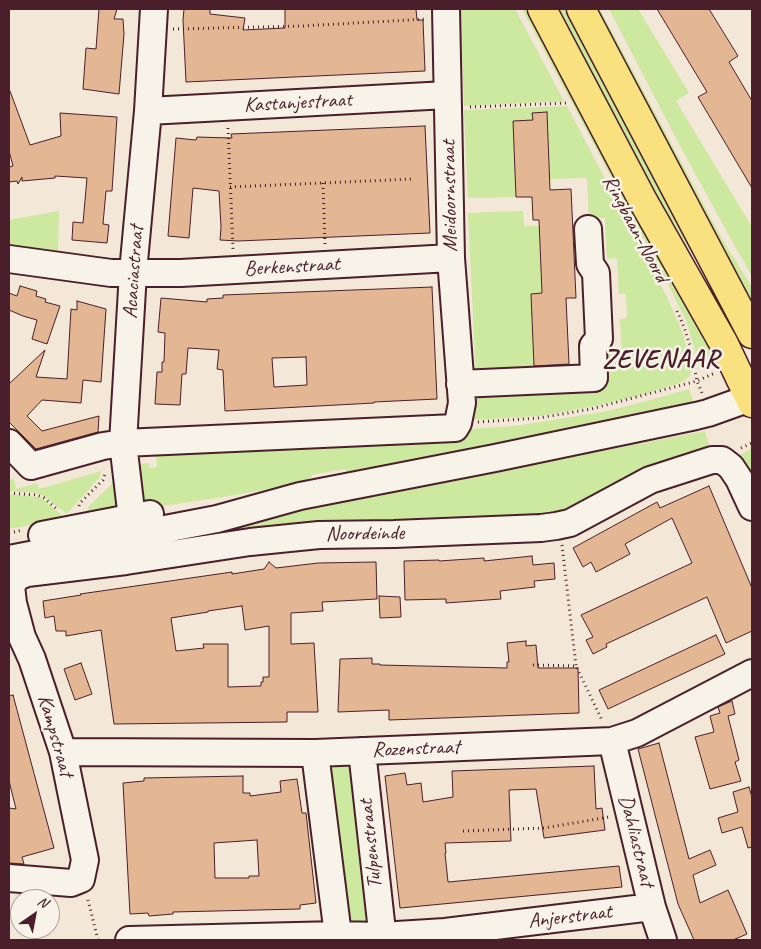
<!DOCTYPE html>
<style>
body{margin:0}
#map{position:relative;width:761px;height:949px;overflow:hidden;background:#f3e7d7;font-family:Caveat,sans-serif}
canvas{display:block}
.frame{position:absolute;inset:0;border:10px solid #4a1f2b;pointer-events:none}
.north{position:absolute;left:10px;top:889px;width:50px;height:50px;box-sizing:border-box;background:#f7f3e8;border:1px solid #b29e9c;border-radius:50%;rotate:33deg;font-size:14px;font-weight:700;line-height:20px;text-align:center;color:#4a1f2b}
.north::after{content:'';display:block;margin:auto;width:18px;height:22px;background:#4a1f2b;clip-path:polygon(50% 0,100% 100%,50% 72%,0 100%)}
</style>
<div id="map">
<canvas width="761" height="949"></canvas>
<div class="frame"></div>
<div class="north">N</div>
</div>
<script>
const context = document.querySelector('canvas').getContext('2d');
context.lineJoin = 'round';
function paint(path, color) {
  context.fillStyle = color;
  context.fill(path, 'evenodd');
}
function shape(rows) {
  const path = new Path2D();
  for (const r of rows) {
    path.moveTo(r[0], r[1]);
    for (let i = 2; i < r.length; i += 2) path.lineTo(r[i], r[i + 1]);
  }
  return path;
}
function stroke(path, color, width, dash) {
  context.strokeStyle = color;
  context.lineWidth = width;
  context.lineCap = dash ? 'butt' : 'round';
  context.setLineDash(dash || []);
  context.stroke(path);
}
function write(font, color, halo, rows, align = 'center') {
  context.font = font + ' Caveat,sans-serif';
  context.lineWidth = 5;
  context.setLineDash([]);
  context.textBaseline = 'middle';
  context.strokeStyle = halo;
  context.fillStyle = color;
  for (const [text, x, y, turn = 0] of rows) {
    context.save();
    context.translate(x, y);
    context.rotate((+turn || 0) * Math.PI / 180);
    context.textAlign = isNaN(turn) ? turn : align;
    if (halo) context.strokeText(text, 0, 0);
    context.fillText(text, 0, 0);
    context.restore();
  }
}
const green = shape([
 [455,9,515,9,564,101,464,106,462,51,457,47],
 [522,9,530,9,714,355,716,363,699,369,694,347,687,323,672,292],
 [553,9,571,9,695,247,689,250,678,230,661,210],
 [593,9,600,9,721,237,752,287,752,312],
 [609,9,638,9,689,93,676,101,752,227,752,276,733,243,680,146],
 [567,106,667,297,683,334,689,358,691,370,690,376,685,380,680,383,641,395,595,406,540,416,469,420,468,396,602,383,601,354,622,353,620,319,627,318,626,294,619,294,617,258,607,259,605,218,589,218,587,178,550,179,547,113,533,113,533,120,513,121,516,197,468,198,464,110],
 [59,211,58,253,23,249,9,245,9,220],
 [523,211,524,226,539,226,542,293,531,294,535,374,476,377,468,213],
 [689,389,694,403,679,408,351,474,344,469,312,475,308,482,235,495,163,506,159,506,152,504,145,500,140,495,133,465,149,463,150,468,157,467,156,450,515,426,608,411,654,399],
 [705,431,710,449,575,509,558,513,96,558,234,522],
 [752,448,752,478,734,458],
 [101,471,100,477,67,514,42,495,36,493,9,491,9,480,14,479,16,489,37,483,39,489],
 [114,475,118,505,114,511,89,521,87,511,89,506,111,485],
 [9,494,37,497,42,498,64,517,49,522,9,529],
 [354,760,370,924,346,928,325,763]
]);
const building = shape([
 [99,9,117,9,114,19,123,19,124,34,119,94,83,89,86,48,96,49,99,9],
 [184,9,210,9,210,14,245,18,243,30,285,28,285,9,416,9,417,20,423,20,425,71,186,82,183,20,184,9],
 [657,9,709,9,738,56,729,62,752,101,752,188,698,97,707,92,657,9],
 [9,91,10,91,30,145,61,136,60,113,117,117,112,191,106,191,103,224,109,225,107,243,72,240,73,222,83,223,87,178,55,176,55,178,22,181,22,177,18,184,17,181,9,182,9,167,13,166,9,151,9,91],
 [547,112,550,190,571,189,576,298,566,298,569,364,534,366,531,294,542,293,539,220,533,220,532,197,516,197,513,121,533,120,532,113,547,112],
 [425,126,430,233,238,241,220,240,221,227,219,191,193,188,189,238,168,236,176,138,196,140,197,137,232,138,231,134,425,126],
 [20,286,37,291,36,296,46,299,45,302,60,306,47,344,32,339,37,320,23,316,9,310,9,293,17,296,20,286],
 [432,287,437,399,374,402,374,403,225,411,223,370,217,369,219,350,188,348,186,374,182,374,180,405,155,404,157,372,162,372,162,362,164,362,165,333,158,332,161,298,207,302,207,299,223,298,223,295,432,287],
 [306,357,307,385,274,387,272,358,306,357],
 [77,301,106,309,101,382,83,380,81,403,42,400,27,416,42,431,99,416,98,432,36,449,9,422,9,384,45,350,36,377,67,379,71,309,77,310,77,301],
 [709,486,752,588,752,631,726,643,707,597,606,644,607,647,593,654,586,640,593,637,581,615,692,563,672,518,625,544,630,554,596,572,591,562,583,567,573,548,657,502,660,508,709,486],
 [532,556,533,565,554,563,555,579,534,581,535,587,500,591,501,599,446,603,446,599,405,600,404,561,439,560,439,561,484,558,484,561,532,556],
 [269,562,276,568,318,563,376,562,377,599,322,602,323,611,291,613,291,644,314,643,318,712,287,712,287,722,114,724,101,630,66,636,66,631,56,631,54,616,45,618,43,601,81,595,80,594,101,591,232,572,232,574,264,569,269,562],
 [242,606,245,630,269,626,269,677,263,677,263,682,261,682,261,686,228,687,228,644,203,644,204,648,176,651,171,618,208,612,208,611,242,606],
 [379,596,400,597,401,617,380,618,379,596],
 [716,635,725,654,608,709,599,690,716,635],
 [526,641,526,646,536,645,538,668,578,668,579,713,389,720,389,710,338,712,340,659,372,658,372,664,380,664,380,665,507,668,507,662,509,662,507,643,526,641],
 [81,663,92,694,75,700,64,669,81,663],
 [13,695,54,848,22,857,24,864,9,863,9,808,16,809,9,781,9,696,13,695],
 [732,701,735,714,728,716,739,760,735,762,741,781,710,789,695,737,714,732,710,716,720,713,718,707,732,701],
 [659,743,689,859,710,850,716,865,693,875,700,903,728,890,747,934,733,940,694,940,678,904,638,749,659,743],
 [594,766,596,809,602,808,605,830,544,838,536,789,509,790,511,841,445,843,446,853,445,853,448,882,619,866,622,887,400,908,385,776,405,773,407,785,421,783,423,802,453,797,452,771,594,766],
 [243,776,243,793,250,793,250,796,281,792,280,781,297,779,302,813,306,813,316,903,300,905,300,909,173,912,173,914,149,916,148,913,130,914,123,783,144,781,144,778,243,776],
 [257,840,259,876,249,876,249,878,215,878,214,843,257,840],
 [749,787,752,797,752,847,748,848,742,827,722,833,718,818,738,812,733,792,749,787]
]);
const path = shape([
 [173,29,302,26,427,19],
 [470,107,568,103],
 [228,128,233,249],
 [323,183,325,245],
 [230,187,413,179],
 [677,311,684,327,690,345,697,381,702,393],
 [478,422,539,418,591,409,697,381,715,373],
 [741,448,752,443],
 [9,493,37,495,44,498,58,510],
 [79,506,80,503,103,480,105,474],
 [9,533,23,530],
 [562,545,576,666],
 [533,665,576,666,602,720],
 [463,831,544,828,609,817],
 [88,900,98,940]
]);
const minor = shape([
 [148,111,447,95],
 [9,259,111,273,181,273,451,258],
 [460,384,594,378,593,346,599,339,596,273,590,264,588,229],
 [9,443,31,466,103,446,123,443,455,428,458,423,462,403,451,258,446,9],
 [42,535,150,514],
 [134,536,123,443,133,272,148,111,154,9],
 [9,559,217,519,300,496,495,458,696,416,708,413,750,398],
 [612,741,652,907,663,940],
 [362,751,383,940],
 [63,752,315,753,612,741,637,733,752,673],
 [315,753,338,935],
 [9,878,71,883,81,879,85,860,63,752,32,659,22,637,13,603,11,586,17,577,27,573,126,561,250,542,319,535,394,534,541,528,556,526,570,523,650,480,712,460,722,460,731,467,739,479,752,507],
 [129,940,338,935,381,936,445,932,652,907]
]);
const major = shape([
 [542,9,643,201,724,344,752,403],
 [581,9,752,334]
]);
const streetNames = [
 ["Kastanjestraat",298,103,-3],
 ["Meidoornstraat",450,196,-91],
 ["Ringbaan-Noord",635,229,62],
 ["Berkenstraat",292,267,-3],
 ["Acaciastraat",134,272,-86],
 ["Noordeinde",365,534,-1],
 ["Kampstraat",55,736,74],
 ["Rozenstraat",416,749,-2],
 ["Dahliastraat",636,841,76],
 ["Tulpenstraat",371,844,-96],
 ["Anjerstraat",570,917,-7]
];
const districtNames = [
 ["ZEVENAAR",661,360]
];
paint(green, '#cde89f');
paint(building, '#e3b694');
stroke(building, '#4a1f2b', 1);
stroke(minor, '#4a1f2b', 30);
stroke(major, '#4a1f2b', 31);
stroke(path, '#4a1f2b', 3, [1, 4]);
stroke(minor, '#f7f3e8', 26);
stroke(major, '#fae180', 28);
write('21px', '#4a1f2b', '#f7f3e8', streetNames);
context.letterSpacing = '1px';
write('bold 26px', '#4a1f2b', '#f7f3e8', districtNames);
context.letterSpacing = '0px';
</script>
